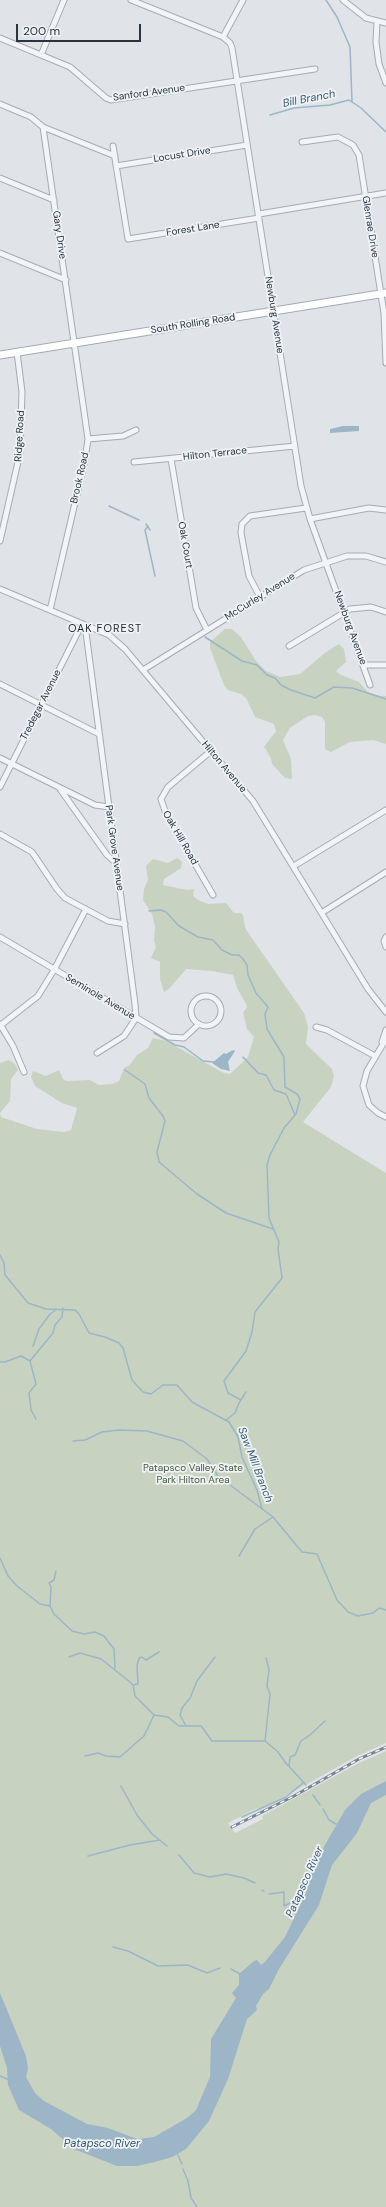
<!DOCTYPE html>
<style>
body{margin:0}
#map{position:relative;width:386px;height:2207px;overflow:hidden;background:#e0e4e8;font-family:"DM Sans",sans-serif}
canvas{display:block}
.scale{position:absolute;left:16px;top:24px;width:125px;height:18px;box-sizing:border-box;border:2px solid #29343f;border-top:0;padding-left:5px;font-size:12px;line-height:14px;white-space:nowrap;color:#29343f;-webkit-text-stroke:3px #eff3f6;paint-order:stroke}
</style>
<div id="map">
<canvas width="386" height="2207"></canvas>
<div class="scale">200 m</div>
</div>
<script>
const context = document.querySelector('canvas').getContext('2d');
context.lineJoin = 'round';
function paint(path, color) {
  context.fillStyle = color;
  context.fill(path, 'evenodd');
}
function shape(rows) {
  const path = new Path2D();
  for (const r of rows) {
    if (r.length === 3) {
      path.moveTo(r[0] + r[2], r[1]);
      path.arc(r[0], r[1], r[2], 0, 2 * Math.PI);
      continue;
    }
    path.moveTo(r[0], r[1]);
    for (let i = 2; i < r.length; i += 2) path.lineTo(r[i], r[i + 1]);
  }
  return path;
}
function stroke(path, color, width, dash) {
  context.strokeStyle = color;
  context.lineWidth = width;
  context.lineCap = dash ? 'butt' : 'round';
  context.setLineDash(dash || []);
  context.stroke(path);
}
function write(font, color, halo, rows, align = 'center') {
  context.font = font + ' "DM Sans",sans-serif';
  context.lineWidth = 3.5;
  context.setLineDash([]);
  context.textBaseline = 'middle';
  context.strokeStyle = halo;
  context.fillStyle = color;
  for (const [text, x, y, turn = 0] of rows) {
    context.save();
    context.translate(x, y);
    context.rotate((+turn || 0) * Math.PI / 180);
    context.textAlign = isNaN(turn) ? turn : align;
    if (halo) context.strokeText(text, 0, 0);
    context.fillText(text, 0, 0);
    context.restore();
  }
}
const green = shape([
 [225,629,232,629,241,637,256,661,266,671,280,677,300,674,326,652,339,644,344,649,346,662,336,671,341,675,359,682,368,692,380,696,386,696,386,744,373,740,350,742,331,752,325,749,325,722,322,717,315,715,308,716,290,728,283,740,291,759,292,779,285,778,272,764,271,758,264,747,276,731,274,724,255,717,246,698,241,694,228,690,224,685,210,648,210,642],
 [177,858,182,862,181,868,164,879,163,885,187,890,194,889,193,896,198,900,208,904,226,903,234,913,241,913,243,915,245,928,304,1013,308,1027,306,1044,332,1069,334,1076,331,1087,303,1122,386,1173,386,1743,357,1756,293,1792,258,1810,257,1808,228,1823,235,1833,263,1819,262,1816,359,1763,386,1751,386,2207,0,2207,0,1063,9,1060,15,1064,18,1070,11,1079,10,1101,0,1113,1,1117,37,1129,64,1132,71,1130,77,1108,62,1103,35,1086,31,1077,33,1071,46,1076,59,1070,63,1079,66,1081,90,1080,99,1085,112,1084,119,1081,124,1068,130,1065,137,1055,148,1048,153,1038,166,1041,224,1073,230,1074,248,1057,254,1037,247,1029,243,1013,247,1007,246,1004,237,988,233,975,212,971,186,969,170,988,164,992,160,979,160,962,151,958,156,947,154,941,155,927,152,914,143,900,144,889,148,880,146,866,153,859,168,863]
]);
const water = shape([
 [343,426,359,426,359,431,330,433,330,429],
 [233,1050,235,1051,228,1062,230,1071,221,1069,212,1063,224,1053,226,1054],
 [386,1781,386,1795,371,1803,357,1833,332,1865,319,1905,279,1969,269,1989,263,1994,256,2006,257,2010,247,2019,228,2079,209,2121,186,2149,172,2157,155,2162,137,2166,117,2166,74,2149,51,2129,19,2110,8,2085,7,2068,0,2046,0,1993,26,2056,28,2069,26,2077,35,2093,44,2101,87,2124,108,2128,137,2139,154,2137,187,2118,196,2110,210,2077,211,2039,236,1998,232,1993,239,1985,239,1974,254,1961,257,1960,261,1965,264,1963,285,1937,306,1893,314,1864,345,1810,361,1794]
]);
const stream = shape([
 [326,0,337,17,350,47,352,102],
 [270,115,294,108,330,105,349,100,361,108,386,132],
 [109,506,139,520],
 [146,524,150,530],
 [148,526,145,530,155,576],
 [205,637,242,661,257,665,267,675,275,678,281,685,291,690,315,698,334,687,352,688,386,699],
 [149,911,161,910,166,912,179,926,198,937,213,940,222,950,232,955,239,955,243,959,247,965,248,975,256,993,268,1007,265,1014,267,1029,284,1057,285,1087,297,1094,300,1099,296,1114,284,1128,270,1155,267,1165,269,1218,279,1242,278,1249,282,1278,255,1312,252,1332,246,1351,224,1381,228,1393,241,1400],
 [154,1033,175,1045,184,1047,203,1061,214,1062],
 [243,1057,258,1073,266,1075,274,1090,286,1094,295,1115],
 [125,1070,145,1084,149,1098,163,1116,165,1121,157,1152,159,1162,197,1194,226,1213,273,1229],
 [0,1255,4,1263,5,1275,28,1303,46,1309,75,1310,79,1314,89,1333,105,1337,119,1343,123,1348,132,1380,143,1392,151,1394,163,1385,177,1385,192,1402,229,1422,238,1437,242,1457,257,1490,262,1509],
 [33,1346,39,1329,50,1314,56,1310],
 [0,1362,5,1362,21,1356,30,1361],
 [36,1419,31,1410,29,1393,36,1384,30,1361,53,1333,55,1325,62,1317,63,1308],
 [226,1420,235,1413,239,1403,246,1392],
 [73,1441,85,1440,102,1432,119,1430,147,1431,183,1441,207,1459,218,1476,273,1517,302,1552,317,1554,337,1600,348,1612,358,1616,373,1613,379,1608,386,1610],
 [239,1556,255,1529,273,1517],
 [0,1558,8,1576,17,1586,40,1604,50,1606,54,1614,72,1631,84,1634,95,1632,104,1636,114,1649,115,1668],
 [50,1606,51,1587,49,1583,54,1580,56,1571],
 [69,1657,80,1653,101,1659,130,1682,133,1685,135,1696,154,1715,168,1717,179,1726,201,1726,212,1741,265,1741,278,1752,285,1762,306,1785],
 [133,1685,138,1684,137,1666,139,1658,142,1657,146,1660,159,1652],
 [186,1726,180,1715,182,1708,190,1698,197,1681,215,1657],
 [265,1741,270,1694,267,1686,269,1670,266,1658],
 [85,1756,98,1753,106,1756,120,1757,144,1736,154,1715],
 [289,1766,290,1757,295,1755,301,1741,310,1735,325,1721],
 [121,1786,137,1815,152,1834,167,1846],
 [313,1795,320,1805],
 [323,1809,329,1820,336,1824],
 [242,1817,286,1797,304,1782],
 [179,1855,194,1873,210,1877,226,1874,244,1878,255,1883],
 [88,1856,130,1845,160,1840],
 [262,1890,264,1891],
 [269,1894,284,1892,284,1906,296,1900,301,1906],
 [113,1947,128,1951,158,1966,188,1965,207,1973,220,1968],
 [231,1969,240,1974],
 [0,2076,9,2080],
 [177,2153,182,2164],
 [183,2169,188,2181,191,2198,197,2207]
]);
const minor = shape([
 [131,0,223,37,230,43,232,48,301,486,310,519,370,685],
 [343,0,366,18,386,23],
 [377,21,376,42,379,64,386,83],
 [223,37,243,0],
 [0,38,70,67,106,98,111,100,315,69],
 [41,55,64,0],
 [0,104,31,117,43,127,115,156],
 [43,127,88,439,85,460,50,610],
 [302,142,338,137,353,145,359,155,384,313,386,363],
 [113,146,128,239,259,218],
 [116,166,247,145],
 [0,178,54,200],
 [259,214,386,193],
 [0,253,66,280],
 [88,439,123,436,136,430],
 [171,459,196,608,207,630],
 [134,462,295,446],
 [310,519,369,508,386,510],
 [0,541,20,453,22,392,17,352],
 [0,589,109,635,125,649,253,801,368,989,386,1012],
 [260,597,249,576,241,533,242,524,250,516,306,508],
 [85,625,135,1004,136,1018,124,1036,97,1053],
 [289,646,350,609,371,607,386,612],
 [363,665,386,665],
 [143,670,304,570,347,556,366,556,386,562],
 [0,684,99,734],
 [211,751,168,787,161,799,166,814,213,895],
 [0,758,95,805,109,807],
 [0,787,82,624],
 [60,789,107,855,116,863],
 [0,834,32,852,57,889,65,898,108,921,125,924],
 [294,866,386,810],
 [323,912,386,872],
 [0,937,169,1037,184,1038,199,1024],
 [386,937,384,941,386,947],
 [206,1011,15],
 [0,1024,13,1046,24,1072],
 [1,1025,38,996,54,970,86,909],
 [316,1027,327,1030,375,1056],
 [386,1039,367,1071,363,1086,369,1105,378,1113,386,1117],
 [382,1042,386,1030]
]);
const major = shape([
 [0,355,386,293]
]);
const rail = shape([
 [232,1827,294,1796,359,1759,386,1747]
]);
const streetNames = [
 ["Sanford Avenue",149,93,-8],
 ["Locust Drive",182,155,-9],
 ["Glenrae Drive",370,227,81],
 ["Forest Lane",193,229,-9],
 ["Gary Drive",59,235,82],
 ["Newburg Avenue",274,315,81],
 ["South Rolling Road",193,324,-9],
 ["Ridge Road",20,436,-87],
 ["Hilton Terrace",215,454,-6],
 ["Brook Road",80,478,-77],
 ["Oak Court",185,545,80],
 ["McCurley Avenue",260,597,-32],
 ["Newburg Avenue",350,628,70],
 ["Tredegar Avenue",41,705,-63],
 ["Hilton Avenue",224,767,50],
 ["Oak Hill Road",180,838,60],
 ["Park Grove Avenue",114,848,82],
 ["Seminole Avenue",100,997,31]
];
const parkNames = [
 ["Patapsco Valley State",193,1468],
 ["Park Hilton Area",193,1480]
];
const waterNames = [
 ["Bill Branch",309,99,-11],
 ["Saw Mill Branch",255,1465,69],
 ["Patapsco River",305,1882,-66],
 ["Patapsco River",102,2144]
];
const neighbourhoodNames = [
 ["OAK FOREST",105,629]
];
paint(green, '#c8d2c1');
paint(water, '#9cb6c7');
stroke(stream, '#9cb6c7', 1.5);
stroke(minor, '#a5acb2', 7);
stroke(major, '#a0aab3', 9);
stroke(minor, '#f2f4f7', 5);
stroke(major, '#fff', 7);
stroke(rail, '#7a8691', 3);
stroke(rail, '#eff3f6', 1.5, [4.5]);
write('10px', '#29343f', '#eff3f6', streetNames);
write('10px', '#425a37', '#eff3f6', parkNames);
write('italic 11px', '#355871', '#eff3f6', waterNames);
context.letterSpacing = '1px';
write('11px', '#1b2530', '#eff3f6', neighbourhoodNames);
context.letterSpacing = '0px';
</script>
